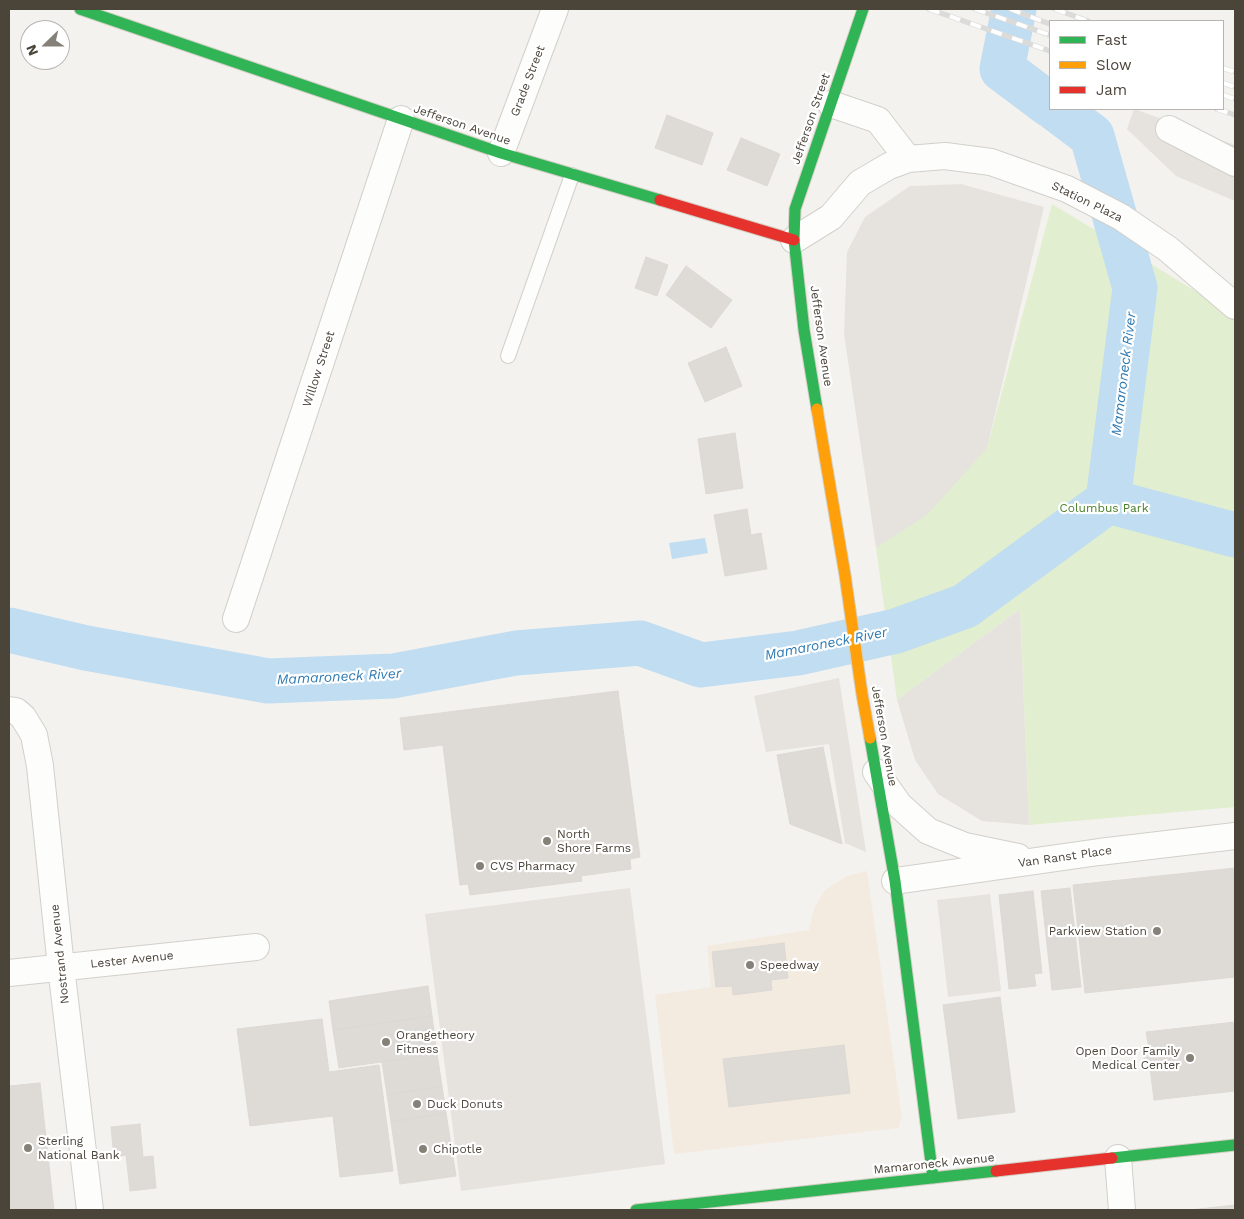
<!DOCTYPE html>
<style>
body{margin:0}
#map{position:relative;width:1244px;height:1219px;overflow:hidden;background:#f4f2ee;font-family:"Work Sans",sans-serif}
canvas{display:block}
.frame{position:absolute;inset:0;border:10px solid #4b4439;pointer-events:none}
.legend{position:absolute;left:1049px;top:20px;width:175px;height:90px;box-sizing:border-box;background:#fff;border:1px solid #b7b4b0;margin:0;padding:6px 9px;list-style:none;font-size:15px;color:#4b4439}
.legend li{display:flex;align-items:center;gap:10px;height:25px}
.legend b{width:25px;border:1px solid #b7b4b0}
.north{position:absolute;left:20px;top:20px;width:50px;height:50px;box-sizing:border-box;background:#fff;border:1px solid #b7b4b0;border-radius:50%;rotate:248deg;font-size:14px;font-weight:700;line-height:20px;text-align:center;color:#4b4439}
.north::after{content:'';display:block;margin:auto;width:18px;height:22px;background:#868178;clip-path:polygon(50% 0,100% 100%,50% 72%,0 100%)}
</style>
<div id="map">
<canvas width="1244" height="1219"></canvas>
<div class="frame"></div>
<ul class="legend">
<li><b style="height:6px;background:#30b455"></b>Fast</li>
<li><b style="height:6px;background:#ff9f0a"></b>Slow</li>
<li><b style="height:6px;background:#e5322d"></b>Jam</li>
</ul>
<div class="north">N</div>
</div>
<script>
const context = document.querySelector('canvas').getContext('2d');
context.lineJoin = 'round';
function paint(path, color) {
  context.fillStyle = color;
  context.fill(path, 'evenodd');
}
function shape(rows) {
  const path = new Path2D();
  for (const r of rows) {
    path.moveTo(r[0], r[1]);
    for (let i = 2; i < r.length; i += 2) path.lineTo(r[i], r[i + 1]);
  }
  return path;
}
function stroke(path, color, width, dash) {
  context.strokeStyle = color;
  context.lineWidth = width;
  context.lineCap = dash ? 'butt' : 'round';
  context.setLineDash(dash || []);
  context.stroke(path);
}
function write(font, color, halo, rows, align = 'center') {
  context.font = font + ' "Work Sans",sans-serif';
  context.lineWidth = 4.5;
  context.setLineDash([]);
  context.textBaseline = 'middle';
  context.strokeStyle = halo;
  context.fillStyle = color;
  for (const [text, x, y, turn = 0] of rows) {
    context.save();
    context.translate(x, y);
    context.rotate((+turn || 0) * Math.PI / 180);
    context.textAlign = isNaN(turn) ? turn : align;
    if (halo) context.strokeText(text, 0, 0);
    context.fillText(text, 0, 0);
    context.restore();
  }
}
const commercial = shape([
 [867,871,902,1118,898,1128,674,1154,655,995,711,987,707,946,809,930,814,908,825,890,847,876]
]);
const green = shape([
 [1052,204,1235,315,1235,807,1029,825,1020,609,897,700,876,548,987,448]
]);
const parking = shape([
 [1134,109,1235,145,1235,201,1176,176,1127,129],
 [961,184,1044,207,987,448,927,515,876,548,844,334,847,252,865,217,910,186],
 [1020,609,1029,825,982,821,938,794,915,760,897,700],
 [839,678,866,852,845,843,829,744,766,752,754,696],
 [630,888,665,1164,461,1191,425,914],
 [990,894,1001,991,948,997,937,900]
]);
const water = shape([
 [705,538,708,553,672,559,669,543]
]);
const river = shape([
 [1014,9,1002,69,1050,105],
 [1108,501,1235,535],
 [9,630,86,648,268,681,393,676,516,653,640,643,701,665,798,653,896,631,965,606,1108,501,1135,288,1092,136,1056,109]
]);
const building = shape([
 [667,115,713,133,702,165,655,148,667,115],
 [741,138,780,154,767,186,727,170,741,138],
 [646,257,668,265,657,296,635,288,646,257],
 [686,266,732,300,711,328,666,295,686,266],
 [726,347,742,386,705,402,688,363,726,347],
 [735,433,743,488,706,494,698,439,735,433],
 [747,509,751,535,761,533,767,569,725,576,714,515,747,509],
 [618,691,640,857,630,859,631,869,581,876,582,881,470,895,468,884,460,885,443,745,404,750,400,718,618,691],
 [823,747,842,844,790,824,777,755,823,747],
 [1235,868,1235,977,1085,993,1073,885,1235,868],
 [1070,888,1081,987,1052,990,1041,891,1070,888],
 [1033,891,1042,973,1034,974,1036,986,1009,989,999,895,1033,891],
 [784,943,788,978,771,980,772,990,733,995,732,986,716,987,712,952,784,943],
 [428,986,432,1016,333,1030,329,1001,428,986],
 [1000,997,1015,1112,958,1119,943,1005,1000,997],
 [432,1016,437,1054,339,1068,333,1030,432,1016],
 [322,1019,329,1072,379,1065,393,1171,340,1177,333,1116,250,1126,237,1029,322,1019],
 [1235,1022,1235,1091,1154,1100,1150,1067,1145,1067,1143,1049,1149,1049,1146,1032,1235,1022],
 [844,1045,850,1093,729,1107,723,1059,844,1045],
 [437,1054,442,1086,387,1095,382,1062,437,1054],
 [40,1083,54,1210,9,1210,9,1086,40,1083],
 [442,1086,446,1113,391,1122,387,1095,442,1086],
 [446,1113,456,1176,400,1184,391,1122,446,1113],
 [140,1124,143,1157,153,1156,156,1188,130,1191,126,1155,114,1157,111,1127,140,1124],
 [1235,1205,1235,1210,1190,1210,1235,1205]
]);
const lane = shape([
 [508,356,572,175]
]);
const street = shape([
 [831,104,878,120,908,159],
 [1169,129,1235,163],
 [501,153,555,9],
 [794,240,831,217,860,183,889,166,908,159,945,156,991,162,1067,189,1121,217,1168,249,1235,306],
 [236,619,401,119],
 [9,710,16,711,23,717,34,735,40,766,61,967,90,1210],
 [876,772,899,805,928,831,965,846,1018,857],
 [895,881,1099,852,1235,836],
 [9,973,256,947],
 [1118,1158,1122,1210]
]);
const fast = shape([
 [80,9,501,153,660,200],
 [817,409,804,330,794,240,795,209,863,9],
 [870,738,895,881,933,1178],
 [1112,1158,1235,1145],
 [636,1210,996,1171]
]);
const slow = shape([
 [817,409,845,575,862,694,870,738]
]);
const jam = shape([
 [660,200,794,240],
 [996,1171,1112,1158]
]);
const rail = shape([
 [929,9,1050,51],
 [975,9,1050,35],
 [1010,9,1050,24],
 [1055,9,1088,21],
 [1223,68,1235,72],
 [1223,83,1235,87],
 [1223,95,1235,99],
 [1217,109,1235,115]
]);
const markers = [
 [547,841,5,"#868178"],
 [480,866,5,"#868178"],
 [1157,931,5,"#868178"],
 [750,965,5,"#868178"],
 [386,1042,5,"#868178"],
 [1190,1058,5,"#868178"],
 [417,1104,5,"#868178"],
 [28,1148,5,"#868178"],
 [423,1149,5,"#868178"]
];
const streetNames = [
 ["Grade Street",528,81,-69],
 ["Jefferson Street",811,119,-71],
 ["Jefferson Avenue",462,125,19],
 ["Station Plaza",1087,202,26],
 ["Jefferson Avenue",821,336,82],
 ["Willow Street",319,369,-72],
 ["Jefferson Avenue",884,736,80],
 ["Van Ranst Place",1065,857,-8],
 ["Nostrand Avenue",60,954,-96],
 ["Lester Avenue",132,960,-6],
 ["Mamaroneck Avenue",934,1164,-6]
];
const parkNames = [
 ["Columbus Park",1104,508]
];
const poiNames = [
 ["North",557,834],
 ["Shore Farms",557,848],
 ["CVS Pharmacy",490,866],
 ["Parkview Station",1147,931,"right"],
 ["Speedway",760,965],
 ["Orangetheory",396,1035],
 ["Fitness",396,1049],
 ["Open Door Family",1180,1051,"right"],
 ["Medical Center",1180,1065,"right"],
 ["Duck Donuts",427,1104],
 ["Sterling",38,1141],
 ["National Bank",38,1155],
 ["Chipotle",433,1149]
];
const waterNames = [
 ["Mamaroneck River",1124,374,-83],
 ["Mamaroneck River",826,644,-11],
 ["Mamaroneck River",339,677,-3]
];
paint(commercial, '#f3ebdf');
paint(green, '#e1eecf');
paint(parking, '#e6e3df');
paint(water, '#c0ddf1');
stroke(river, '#c0ddf1', 45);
paint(building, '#dedbd6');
stroke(building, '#dcd9d4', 1);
stroke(lane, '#d2d0cb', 16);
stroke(street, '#d2d0cb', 28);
stroke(fast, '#d3cfc5', 13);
stroke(slow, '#d3cfc5', 13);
stroke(jam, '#d3cfc5', 13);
stroke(lane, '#fdfdfc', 14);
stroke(street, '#fdfdfc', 26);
stroke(fast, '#30b455', 11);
stroke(slow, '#ff9f0a', 11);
stroke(jam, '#e5322d', 11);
stroke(rail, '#dbdbda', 5.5);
stroke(rail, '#fff', 4, [11]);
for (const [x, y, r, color] of markers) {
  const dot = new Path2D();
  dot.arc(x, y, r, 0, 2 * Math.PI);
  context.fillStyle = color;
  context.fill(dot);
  stroke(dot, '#fff', 2);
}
write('12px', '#4b4439', '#fff', streetNames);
write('12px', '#4a7f2a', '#fff', parkNames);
write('12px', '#4b4439', '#fff', poiNames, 'left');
write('italic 14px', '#2e7ab2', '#fff', waterNames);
</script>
